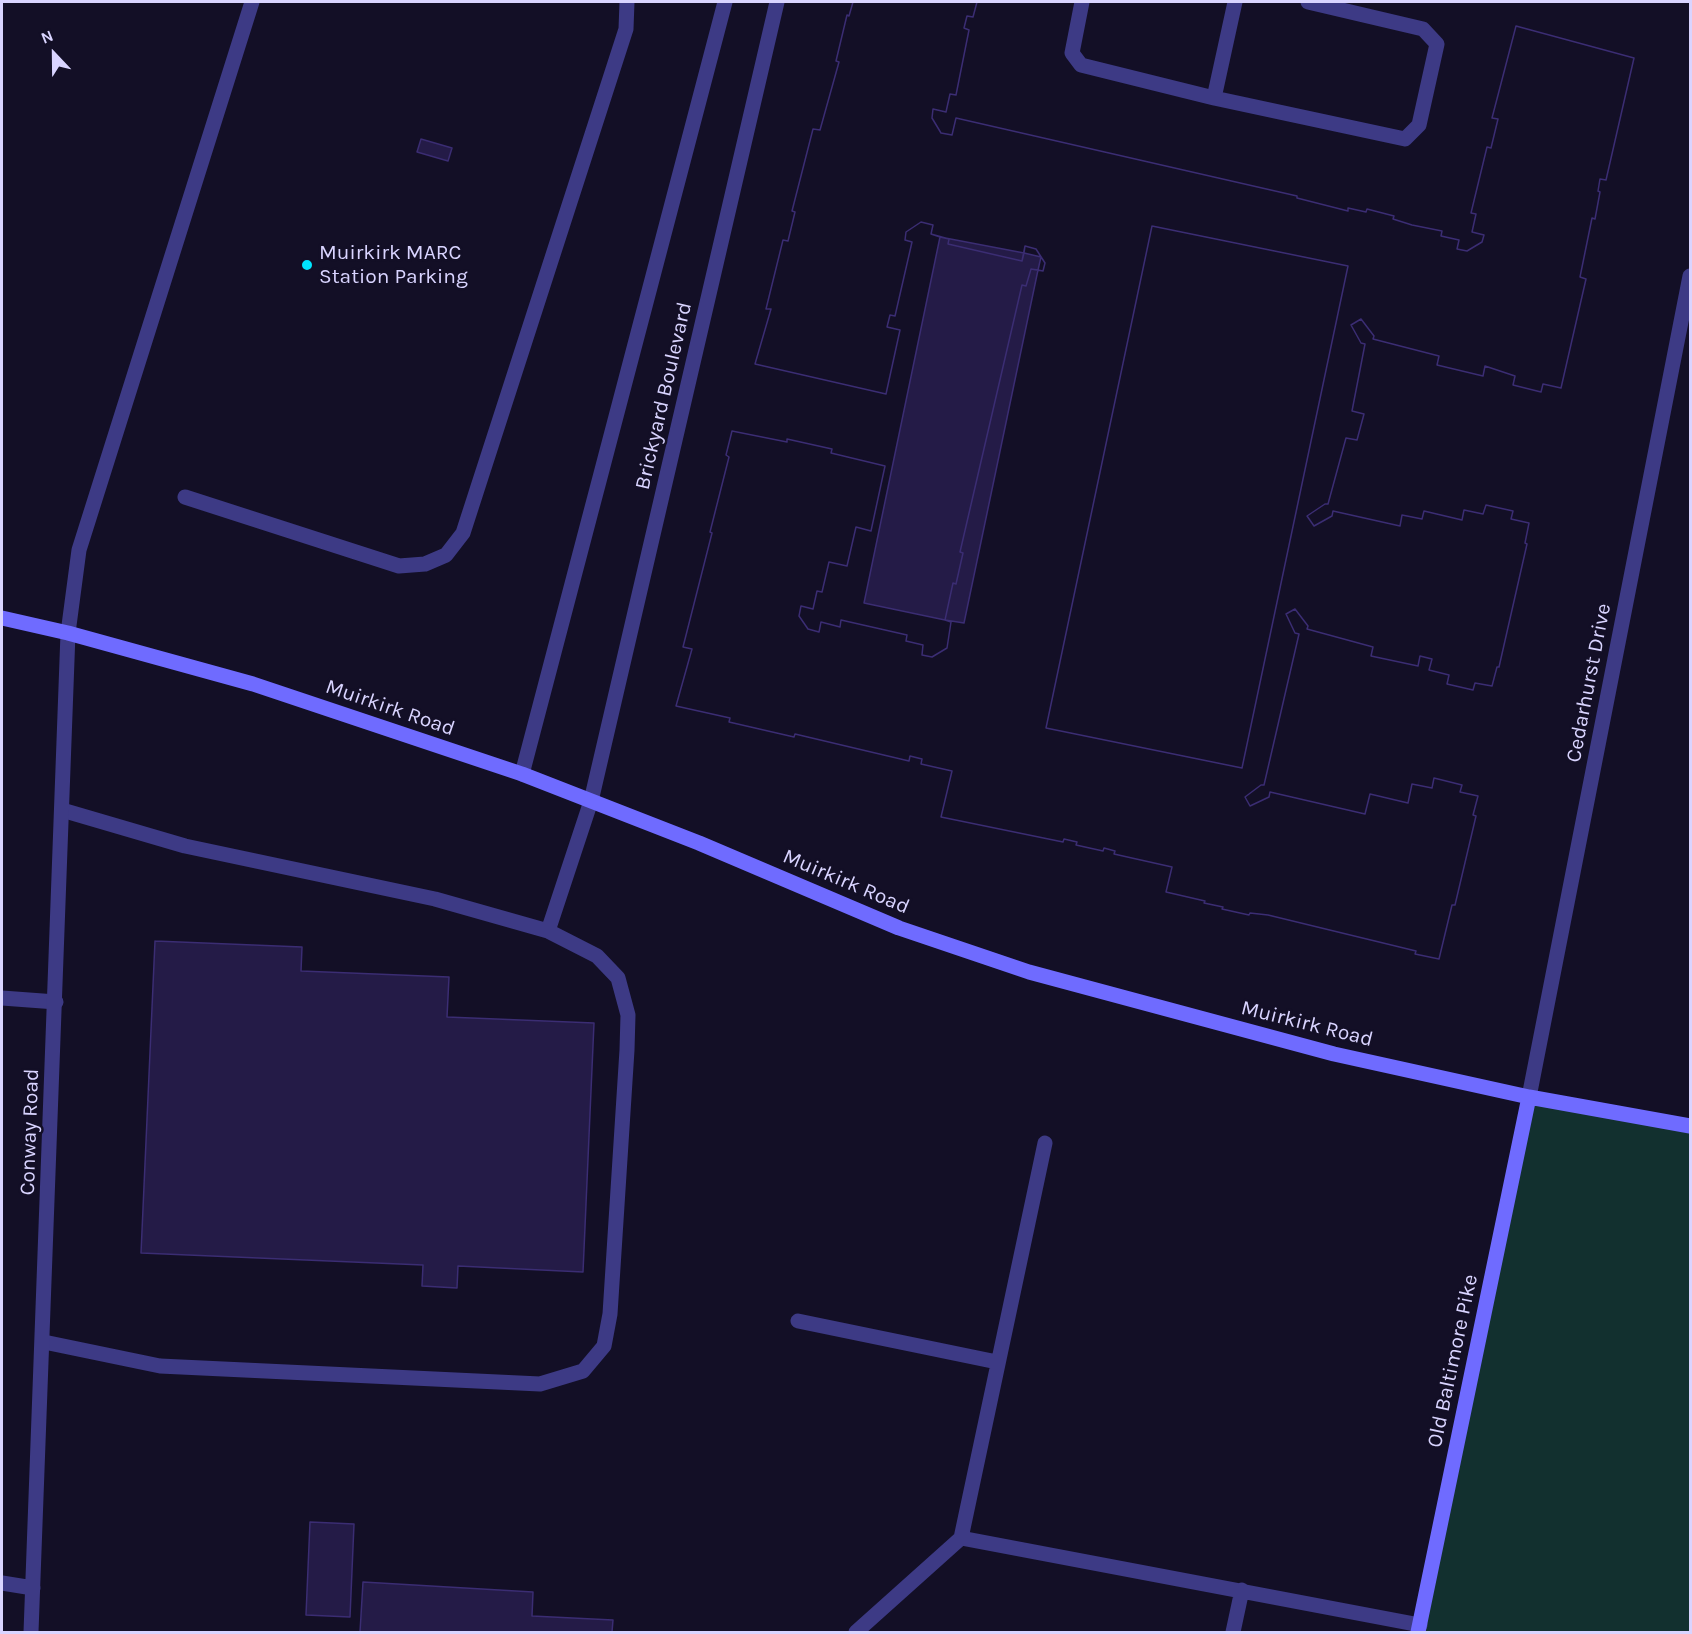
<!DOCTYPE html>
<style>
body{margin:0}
#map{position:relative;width:1692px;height:1634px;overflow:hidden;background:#130f26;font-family:Karla,sans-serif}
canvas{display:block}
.frame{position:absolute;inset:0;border:3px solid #d9d4ff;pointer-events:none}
.north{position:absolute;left:24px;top:24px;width:60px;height:60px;-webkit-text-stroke:4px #130f26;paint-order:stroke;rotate:338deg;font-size:16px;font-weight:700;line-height:24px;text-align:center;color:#d9d4ff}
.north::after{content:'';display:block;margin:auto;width:21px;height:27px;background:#d9d4ff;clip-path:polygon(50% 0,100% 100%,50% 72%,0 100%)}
</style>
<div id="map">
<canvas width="1692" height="1634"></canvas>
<div class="frame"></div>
<div class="north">N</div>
</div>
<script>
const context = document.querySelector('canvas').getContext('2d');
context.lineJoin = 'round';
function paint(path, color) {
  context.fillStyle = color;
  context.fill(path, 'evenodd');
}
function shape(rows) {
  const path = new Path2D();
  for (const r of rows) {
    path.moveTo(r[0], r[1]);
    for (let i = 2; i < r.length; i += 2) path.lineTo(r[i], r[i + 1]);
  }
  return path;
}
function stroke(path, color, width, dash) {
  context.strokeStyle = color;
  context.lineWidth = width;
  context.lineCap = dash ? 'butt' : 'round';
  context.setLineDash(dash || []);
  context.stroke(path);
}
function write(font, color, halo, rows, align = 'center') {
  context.font = font + ' Karla,sans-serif';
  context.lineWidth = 5;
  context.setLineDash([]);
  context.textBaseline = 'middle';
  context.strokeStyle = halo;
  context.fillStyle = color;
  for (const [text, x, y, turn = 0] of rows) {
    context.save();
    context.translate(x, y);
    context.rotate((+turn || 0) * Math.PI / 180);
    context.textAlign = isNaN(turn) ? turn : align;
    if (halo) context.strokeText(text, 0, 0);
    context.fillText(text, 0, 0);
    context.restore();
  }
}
const green = shape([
 [1529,1097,1690,1124,1690,1632,1418,1632]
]);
const building = shape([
 [853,2,977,2,973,17,967,16,964,28,969,30,956,95,950,94,946,112,933,109,932,118,941,133,952,135,956,118,1297,196,1297,198,1348,211,1348,208,1366,212,1367,209,1394,216,1393,219,1412,225,1442,231,1441,236,1459,240,1457,249,1467,251,1482,242,1484,235,1472,232,1476,214,1471,213,1487,147,1491,148,1498,119,1492,118,1516,26,1634,58,1606,180,1600,179,1598,191,1600,192,1595,219,1592,218,1580,277,1586,279,1561,388,1543,384,1541,392,1513,385,1515,376,1485,366,1483,376,1437,365,1439,356,1373,339,1374,336,1361,319,1351,325,1361,343,1365,344,1352,411,1364,414,1357,440,1346,438,1328,504,1325,504,1307,516,1314,526,1332,516,1333,511,1400,526,1402,515,1422,519,1424,511,1462,520,1464,510,1483,514,1486,505,1513,511,1511,519,1529,523,1525,543,1527,544,1499,667,1497,667,1492,686,1475,683,1473,690,1447,684,1449,675,1429,670,1432,659,1420,656,1418,666,1371,656,1373,647,1307,629,1308,626,1295,609,1286,614,1295,633,1299,634,1264,785,1261,785,1245,797,1250,806,1269,797,1270,792,1365,814,1370,794,1408,803,1412,784,1432,788,1434,778,1462,785,1460,792,1478,796,1473,815,1476,816,1455,905,1452,905,1439,959,1415,954,1416,951,1268,915,1250,913,1249,915,1222,909,1223,907,1204,903,1205,901,1166,892,1172,867,1114,854,1115,851,1104,848,1103,851,1076,845,1077,842,1064,839,1063,842,941,817,952,771,921,764,922,759,910,756,909,761,795,734,794,737,729,722,730,718,676,706,692,649,683,647,712,533,710,532,729,457,726,455,732,431,787,442,787,439,832,449,831,453,885,466,871,531,856,527,847,566,829,562,822,592,817,591,813,609,801,606,799,616,808,629,819,632,821,622,840,627,841,620,907,635,906,641,923,645,922,655,932,657,947,648,951,622,945,620,964,623,1038,270,1043,271,1045,263,1036,249,1025,246,1024,253,940,237,931,234,933,225,921,222,906,232,905,240,912,242,895,316,890,315,887,327,900,330,886,394,755,364,771,309,766,309,783,240,788,241,795,212,792,211,813,129,820,130,839,62,836,61,847,15,849,16,853,2],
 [1152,226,1348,266,1242,768,1046,728,1152,226],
 [853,2,977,2,973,17,967,16,964,28,969,30,956,95,950,94,946,112,933,109,932,118,941,133,952,135,956,118,1297,196,1297,198,1348,211,1348,208,1366,212,1367,209,1394,216,1393,219,1412,225,1442,231,1441,236,1459,240,1457,249,1467,251,1482,242,1484,235,1472,232,1476,214,1471,213,1487,147,1491,148,1498,119,1492,118,1516,26,1634,58,1606,180,1600,179,1598,191,1600,192,1595,219,1592,218,1580,277,1586,279,1561,388,1543,384,1541,392,1513,385,1515,376,1485,366,1483,376,1437,365,1439,356,1373,339,1374,336,1361,319,1351,325,1361,343,1365,344,1352,411,1364,414,1357,440,1346,438,1328,504,1325,504,1307,516,1314,526,1332,516,1333,511,1400,526,1402,515,1422,519,1424,511,1462,520,1464,510,1483,514,1486,505,1513,511,1511,519,1529,523,1525,543,1527,544,1499,667,1497,667,1492,686,1475,683,1473,690,1447,684,1449,675,1429,670,1432,659,1420,656,1418,666,1371,656,1373,647,1307,629,1308,626,1295,609,1286,614,1295,633,1299,634,1264,785,1261,785,1245,797,1250,806,1269,797,1270,792,1365,814,1370,794,1408,803,1412,784,1432,788,1434,778,1462,785,1460,792,1478,796,1473,815,1476,816,1455,905,1452,905,1439,959,1415,954,1416,951,1268,915,1250,913,1249,915,1222,909,1223,907,1204,903,1205,901,1166,892,1172,867,1114,854,1115,851,1104,848,1103,851,1076,845,1077,842,1064,839,1063,842,941,817,952,771,921,764,922,759,910,756,909,761,795,734,794,737,729,722,730,718,676,706,692,649,683,647,712,533,710,532,729,457,726,455,732,431,787,442,787,439,832,449,831,453,885,466,871,531,856,527,847,566,829,562,822,592,817,591,813,609,801,606,799,616,808,629,819,632,821,622,840,627,841,620,907,635,906,641,923,645,922,655,932,657,947,648,951,622,945,620,953,583,956,584,963,553,960,552,1022,285,1026,286,1031,269,1043,271,1045,263,1036,249,1025,246,1022,261,948,244,949,239,931,234,933,225,921,222,906,232,905,240,912,242,895,316,890,315,887,327,900,330,886,394,755,364,771,309,766,309,783,240,788,241,795,212,792,211,813,129,820,130,839,62,836,61,847,15,849,16,853,2],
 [421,139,452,148,448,161,417,152,421,139],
 [1152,226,1348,266,1242,768,1046,728,1152,226],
 [940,237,949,239,948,244,1022,261,1024,253,1041,257,1038,270,1031,269,1026,286,1022,285,960,552,963,553,956,584,953,583,945,620,864,603,940,237],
 [155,941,302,947,301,971,449,977,447,1017,594,1023,583,1272,458,1266,457,1288,422,1286,423,1265,141,1253,155,941],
 [310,1522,354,1524,350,1617,306,1615,310,1522],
 [363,1582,533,1592,532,1616,613,1620,612,1632,360,1632,363,1582]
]);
const lane = shape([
 [1082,2,1072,53,1081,65,1214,98,1405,139,1419,125,1437,44,1423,29,1308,2],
 [1214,98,1235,2],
 [185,497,399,566,425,564,446,555,463,533,626,29,627,2],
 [68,633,79,550,252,2],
 [548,931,591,801],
 [2,998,56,1002],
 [798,1321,997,1362],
 [44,1342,160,1366,540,1384,583,1371,604,1346,610,1314,627,1050,628,1015,618,978,597,956,548,931,435,899,185,846,62,810],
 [961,1538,1420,1625],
 [856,1632,961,1538,1045,1143],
 [1233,1632,1242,1590]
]);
const street = shape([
 [522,774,725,2],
 [591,801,777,2],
 [1529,1097,1690,276],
 [2,1583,33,1588],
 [31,1632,68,633]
]);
const secondary = shape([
 [2,618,68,633,253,684,522,774,699,843,899,928,1029,972,1334,1054,1529,1097,1690,1126],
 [1418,1632,1529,1097]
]);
const markers = [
 [307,265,6,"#00e5ff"]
];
const poiNames = [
 ["Muirkirk MARC",319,253],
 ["Station Parking",319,277]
];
const streetNames = [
 ["Brickyard Boulevard",664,396,-77],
 ["Cedarhurst Drive",1589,683,-79],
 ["Muirkirk Road",390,708,19],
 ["Muirkirk Road",846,882,23],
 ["Muirkirk Road",1307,1024,14],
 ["Conway Road",30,1132,-88],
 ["Old Baltimore Pike",1453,1361,-78]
];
paint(green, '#12302f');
paint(building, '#241b47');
stroke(building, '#3b2d73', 1.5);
stroke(lane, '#3d3a85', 15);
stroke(street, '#3d3a85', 15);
stroke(secondary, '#6f6bff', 15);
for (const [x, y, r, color] of markers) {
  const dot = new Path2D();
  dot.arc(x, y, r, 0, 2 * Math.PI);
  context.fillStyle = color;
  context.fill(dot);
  stroke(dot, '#130f26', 2);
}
write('21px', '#d9d4ff', '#130f26', poiNames, 'left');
write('21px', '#d9d4ff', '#130f26', streetNames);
</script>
